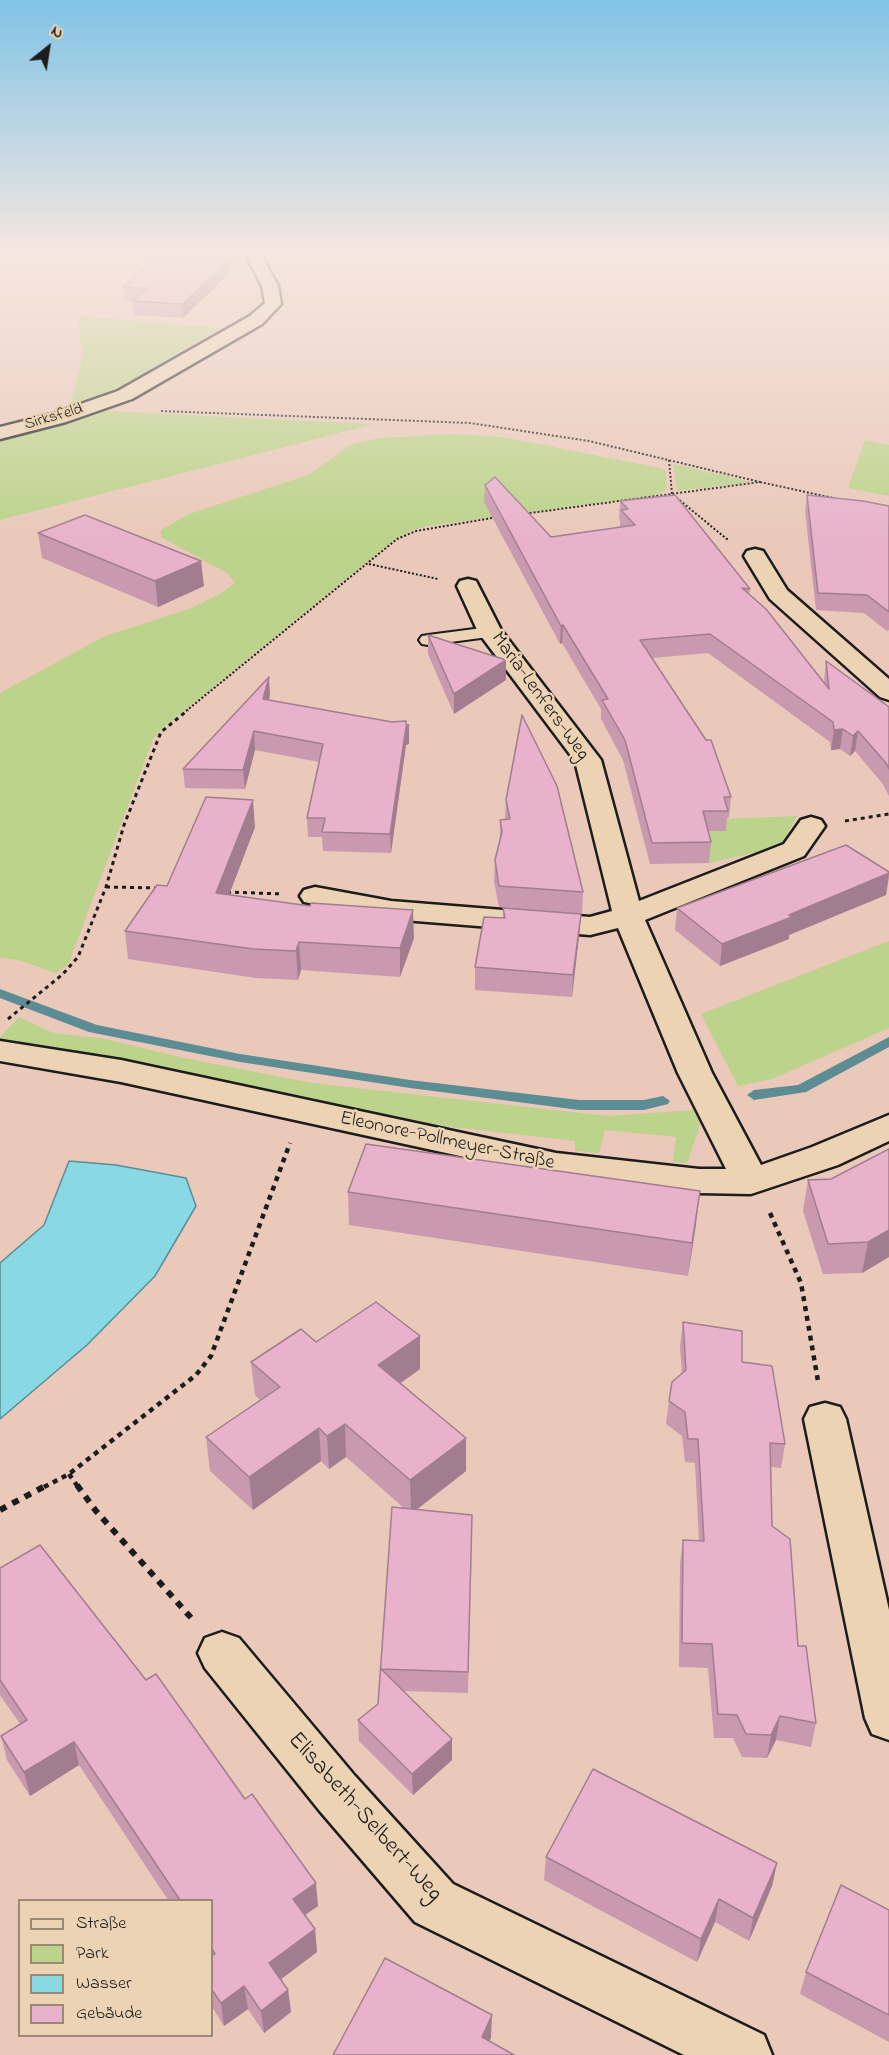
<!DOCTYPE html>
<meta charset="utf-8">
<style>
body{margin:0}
#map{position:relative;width:889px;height:2055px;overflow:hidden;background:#eac9ba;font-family:"Indie Flower",sans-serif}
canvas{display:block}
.legend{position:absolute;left:18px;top:1899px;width:195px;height:138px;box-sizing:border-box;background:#ebd3b3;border:2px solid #988a77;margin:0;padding:8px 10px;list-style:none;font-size:18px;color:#1c1c1c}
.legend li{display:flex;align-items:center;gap:12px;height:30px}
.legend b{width:30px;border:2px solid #988a77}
.north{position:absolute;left:18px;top:18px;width:60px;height:60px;-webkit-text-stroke:4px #ebd3b3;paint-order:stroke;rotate:30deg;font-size:16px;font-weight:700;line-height:24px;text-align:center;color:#1c1c1c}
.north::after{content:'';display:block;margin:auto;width:21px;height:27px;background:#1c1c1c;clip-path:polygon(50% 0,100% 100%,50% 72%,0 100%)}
</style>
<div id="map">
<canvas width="889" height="2055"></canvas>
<ul class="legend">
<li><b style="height:8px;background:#ebd3b3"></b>Straße</li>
<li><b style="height:16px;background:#bbd38a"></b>Park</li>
<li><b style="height:16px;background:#88d9e4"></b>Wasser</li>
<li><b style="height:16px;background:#e8b2cc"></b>Gebäude</li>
</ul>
<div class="north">N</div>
</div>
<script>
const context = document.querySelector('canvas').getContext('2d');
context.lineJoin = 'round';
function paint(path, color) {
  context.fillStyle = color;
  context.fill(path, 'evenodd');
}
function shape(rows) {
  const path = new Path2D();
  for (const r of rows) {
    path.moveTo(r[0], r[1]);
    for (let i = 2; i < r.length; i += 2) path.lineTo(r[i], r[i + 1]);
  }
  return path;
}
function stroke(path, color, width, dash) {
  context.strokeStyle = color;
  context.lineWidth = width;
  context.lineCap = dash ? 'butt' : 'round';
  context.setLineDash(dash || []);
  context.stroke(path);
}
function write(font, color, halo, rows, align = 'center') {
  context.font = font + ' "Indie Flower",sans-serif';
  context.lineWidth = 5;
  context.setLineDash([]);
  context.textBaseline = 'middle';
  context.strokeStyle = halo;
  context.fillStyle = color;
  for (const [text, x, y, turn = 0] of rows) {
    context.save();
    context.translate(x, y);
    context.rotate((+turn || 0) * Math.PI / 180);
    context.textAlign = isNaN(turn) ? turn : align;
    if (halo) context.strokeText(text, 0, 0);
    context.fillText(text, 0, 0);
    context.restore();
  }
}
const green = shape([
 [153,251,236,251,245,271,133,263],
 [78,316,221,328,115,390,70,407,82,358],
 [105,411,374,424,0,520,0,434],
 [449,434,503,437,665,469,667,489,657,495,428,526,413,530,395,539,163,728,153,739,68,965,56,973,19,960,0,958,0,693,105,636,189,609,222,593,235,583,227,573,161,537,161,530,189,514,308,475,352,444,380,438],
 [865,440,889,445,889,496,848,488],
 [673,464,752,482,677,491],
 [797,816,780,847,709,863,701,831,722,819],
 [889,941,889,1028,772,1079,738,1086,701,1014],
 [19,1017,53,1033,106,1039,184,1058,312,1083,608,1116,694,1110,700,1125,687,1163,673,1162,676,1137,605,1130,599,1153,575,1151,575,1141,391,1120,392,1116,120,1060,0,1040,0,1037]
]);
const water = shape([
 [69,1161,116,1165,186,1178,196,1206,155,1276,87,1345,0,1419,0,1263,44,1225,69,1161]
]);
const stream = shape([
 [0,989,97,1025,240,1054,410,1080,579,1100,644,1100,663,1096,670,1101,668,1104,644,1110,579,1110,410,1088,240,1062,89,1032,0,998,0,989],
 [889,1037,889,1047,806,1092,754,1100,747,1095,754,1090,798,1085,889,1037]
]);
const pathFar3 = shape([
 [161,411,470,423,589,441,760,482,523,514],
 [669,460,672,494,728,540],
 [760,482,833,498],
 [369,564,438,579],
 [186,711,397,539,416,531,498,517]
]);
const pathFar2 = shape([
 [845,821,889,814],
 [106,887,160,888],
 [227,892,283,894],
 [8,1019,63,974,78,957,106,887,124,825,161,732,188,710]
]);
const pathFar1 = shape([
 [770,1213,801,1283,818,1381],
 [69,1474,78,1487],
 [44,1487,69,1474,196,1375,211,1356,290,1143]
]);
const path = shape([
 [77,1485,96,1511,194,1621],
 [0,1510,47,1485]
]);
const lane = shape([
 [490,627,496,628,499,632,496,636,428,645,422,644,419,640,422,636,428,635,490,627]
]);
const street = shape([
 [244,251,259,251,278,286,281,304,262,324,132,399,66,422,0,439,0,427,52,414,118,391,250,316,265,303,262,286,244,251],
 [755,549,763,551,787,590,889,679,889,700,880,697,770,599,744,556,747,551,755,549],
 [468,579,476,581,501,630,601,760,639,901,784,844,801,820,811,817,821,820,825,826,804,856,645,920,712,1073,761,1165,812,1147,889,1115,889,1141,838,1165,751,1194,699,1193,556,1177,121,1082,0,1061,0,1041,121,1060,556,1153,699,1169,726,1169,678,1073,618,928,590,935,391,919,304,902,300,896,304,890,315,887,391,901,590,917,612,911,575,761,478,632,457,586,460,581,468,579],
 [825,1403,840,1407,846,1419,889,1610,889,1740,872,1734,865,1718,804,1419,810,1407,825,1403],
 [222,1632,239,1638,355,1776,453,1884,764,2035,772,2055,684,2055,415,1922,319,1810,205,1668,198,1653,205,1638,222,1632]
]);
const wall = shape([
 [230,273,183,318,134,315,132,301,124,300,123,287],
 [485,485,551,537,620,527,620,520,619,518,620,501,750,589,749,595,824,682,826,661,889,707,889,796,882,783,855,751,850,756,840,749,831,750,830,742,708,653,652,658,731,797,729,817,727,818,726,831,708,831,711,842,709,863,650,864,623,760,601,719,601,709,562,643,560,644,484,502],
 [807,495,889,506,889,630,887,631,864,613,816,610,805,511],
 [38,533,204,586,158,607,42,558],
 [428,635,506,660,506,680,454,714,428,654],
 [270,695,269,700,392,722,406,721,406,725,409,725,409,744,406,745,391,853,323,851,322,837,308,837,307,818,319,762,255,750,245,789,185,788,183,769],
 [506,800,583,892,582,914,499,907,494,882,495,860,500,841,500,820,505,819],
 [255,827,229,895,414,938,400,977,301,970,298,980,256,978,128,959,125,931,167,886],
 [889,872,889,878,886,895,789,935,789,939,720,966,675,930,677,908],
 [503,908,581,914,579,936,572,997,475,990,475,967,503,918],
 [889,1149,889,1257,862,1273,823,1274,803,1211,808,1180,831,1179],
 [348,1192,696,1224,688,1276,349,1225],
 [683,1322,742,1362,785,1444,781,1468,771,1467,772,1526,816,1723,811,1747,776,1740,767,1758,742,1757,733,1738,714,1738,708,1668,679,1667,680,1564,683,1540,699,1541,695,1463,685,1462,682,1436,666,1424,669,1401,682,1374,680,1346],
 [316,1342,420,1369,401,1383,466,1438,466,1471,416,1510,472,1515,468,1693,404,1691,452,1739,452,1760,413,1795,359,1741,358,1720,378,1704,392,1507,405,1509,346,1457,329,1469,321,1461,253,1510,210,1471,206,1437,260,1400,255,1395,251,1362],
 [0,1568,318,1906,305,1915,315,1929,317,1952,281,1979,288,1990,291,2012,264,2033,248,2009,224,2026,212,2007,212,1900,168,1900,79,1765,30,1796,7,1760,1,1736,20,1724,0,1695],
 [546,1857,777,1863,772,1886,749,1941,715,1922,697,1962,544,1880],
 [889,1910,889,2042,800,1994,806,1972]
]);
const shadedWall = shape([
 [229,260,230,273,183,318,182,304],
 [201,561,204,586,158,607,155,581],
 [563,625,562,643,560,644,561,626],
 [506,660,506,680,454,714,454,694],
 [269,677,270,695,264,717,263,699],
 [406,721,406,726,409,725,409,744,406,745,391,853,390,834],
 [843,729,840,749,831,750,834,730],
 [254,731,255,750,245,789,243,770],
 [858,731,855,751,850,756,853,736],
 [253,800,255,827,219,921,216,893],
 [889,873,886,895,789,935,789,939,720,966,722,944,789,915],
 [413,910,414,938,400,977,400,948],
 [581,914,579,936,572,997,573,975],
 [299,942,301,970,298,980,296,951],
 [700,1191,696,1224,688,1276,692,1243],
 [889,1230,889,1257,862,1273,868,1242],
 [420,1336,420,1369,379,1398,378,1365],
 [345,1424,346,1457,329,1469,327,1436],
 [319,1428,321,1461,253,1510,249,1477],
 [466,1438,466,1471,411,1514,410,1480],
 [780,1716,776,1740,767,1758,771,1735],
 [452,1739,452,1760,413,1795,412,1774],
 [74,1742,79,1765,30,1796,24,1772],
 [777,1863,772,1886,749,1941,753,1918],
 [316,1883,318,1906,295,1922,293,1899],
 [719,1899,715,1922,697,1962,701,1939],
 [315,1929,317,1952,272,1986,269,1963],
 [244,1986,248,2009,224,2026,221,2003],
 [288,1990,291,2012,264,2033,261,2011],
 [492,2015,491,2038,483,2055,482,2037]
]);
const building = shape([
 [161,255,229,260,182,304,132,301,147,288,123,287,161,255],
 [495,477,551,537,635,525,621,510,628,509,620,501,675,495,750,589,742,588,766,609,829,689,826,661,889,707,889,769,886,763,858,731,853,736,843,729,834,730,833,722,710,634,640,640,706,740,711,740,731,797,724,797,728,811,703,811,711,842,652,843,625,740,602,700,608,699,563,625,561,626,485,485,495,477],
 [807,495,863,501,889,506,889,612,867,595,818,593,807,495],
 [85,515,201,561,155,581,38,533,85,515],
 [428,635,506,660,454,694,428,635],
 [269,677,263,699,392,722,406,721,406,725,409,725,406,727,390,834,322,832,325,818,307,818,323,744,254,731,243,770,183,769,269,677],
 [522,715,557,786,583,892,499,886,495,860,502,832,500,820,510,819,506,800,522,715],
 [206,797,253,800,216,893,310,906,311,903,413,910,400,948,299,942,296,951,253,949,125,931,157,885,167,886,206,797],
 [846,845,889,872,889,873,789,915,792,917,722,944,677,908,846,845],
 [503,908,581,914,573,975,475,967,484,917,505,918,503,908],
 [366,1144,700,1191,692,1243,348,1192,366,1144],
 [889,1149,889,1230,868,1242,828,1244,808,1180,831,1179,889,1149],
 [376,1302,420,1336,378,1365,466,1438,410,1480,345,1424,327,1436,319,1428,249,1477,206,1437,280,1387,251,1362,301,1329,316,1342,376,1302],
 [683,1322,742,1331,742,1362,772,1366,785,1444,770,1443,772,1526,790,1539,798,1646,806,1646,816,1723,780,1716,771,1735,746,1734,737,1715,718,1714,712,1644,682,1643,683,1540,704,1541,698,1439,688,1439,685,1412,669,1401,672,1382,686,1370,683,1322],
 [392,1507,472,1515,468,1672,381,1669,452,1739,412,1774,358,1720,378,1704,392,1507],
 [40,1545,146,1680,156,1674,245,1799,252,1794,316,1883,293,1899,315,1929,269,1963,288,1990,261,2011,244,1986,221,2003,212,1990,212,1956,215,1954,212,1949,212,1900,180,1900,74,1742,24,1772,1,1736,27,1720,0,1680,0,1568,40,1545],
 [593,1769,777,1863,753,1918,719,1899,701,1939,546,1857,593,1769],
 [841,1885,889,1910,889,2015,806,1972,841,1885],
 [385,1958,492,2015,482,2037,514,2055,333,2055,385,1958]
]);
const farStreetnames = [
 ["Sirksfeld",54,418,-16]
];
const streetNames = [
 ["Maria-Lenfers-Weg",539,697,54],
 ["Eleonore-Pollmeyer-Straße",447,1142,12]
];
const nearStreetnames = [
 ["Elisabeth-Selbert-Weg",364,1818,48]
];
paint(green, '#bbd38a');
paint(water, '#88d9e4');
stroke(water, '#5d8d94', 1.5);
paint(stream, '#5d8d94');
stroke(lane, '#1c1c1c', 4);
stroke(street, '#1c1c1c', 5);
stroke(pathFar3, '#1c1c1c', 2, [2, 2]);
stroke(pathFar2, '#1c1c1c', 3, [4, 4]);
stroke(pathFar1, '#1c1c1c', 4.5, [5, 5]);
stroke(path, '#1c1c1c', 6, [7, 7]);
paint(lane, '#ebd3b3');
paint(street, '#ebd3b3');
paint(wall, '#c899af');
paint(shadedWall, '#a27d8f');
paint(building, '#e8b2cc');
stroke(building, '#a27d8f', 1.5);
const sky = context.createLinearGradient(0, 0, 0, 538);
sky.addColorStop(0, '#81c3e6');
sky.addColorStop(0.47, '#f6e7e0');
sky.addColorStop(1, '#f6e7e000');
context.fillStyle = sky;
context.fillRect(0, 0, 889, 538);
write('16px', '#1c1c1c', '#ebd3b3', farStreetnames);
write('20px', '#1c1c1c', '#ebd3b3', streetNames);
write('24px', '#1c1c1c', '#ebd3b3', nearStreetnames);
</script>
